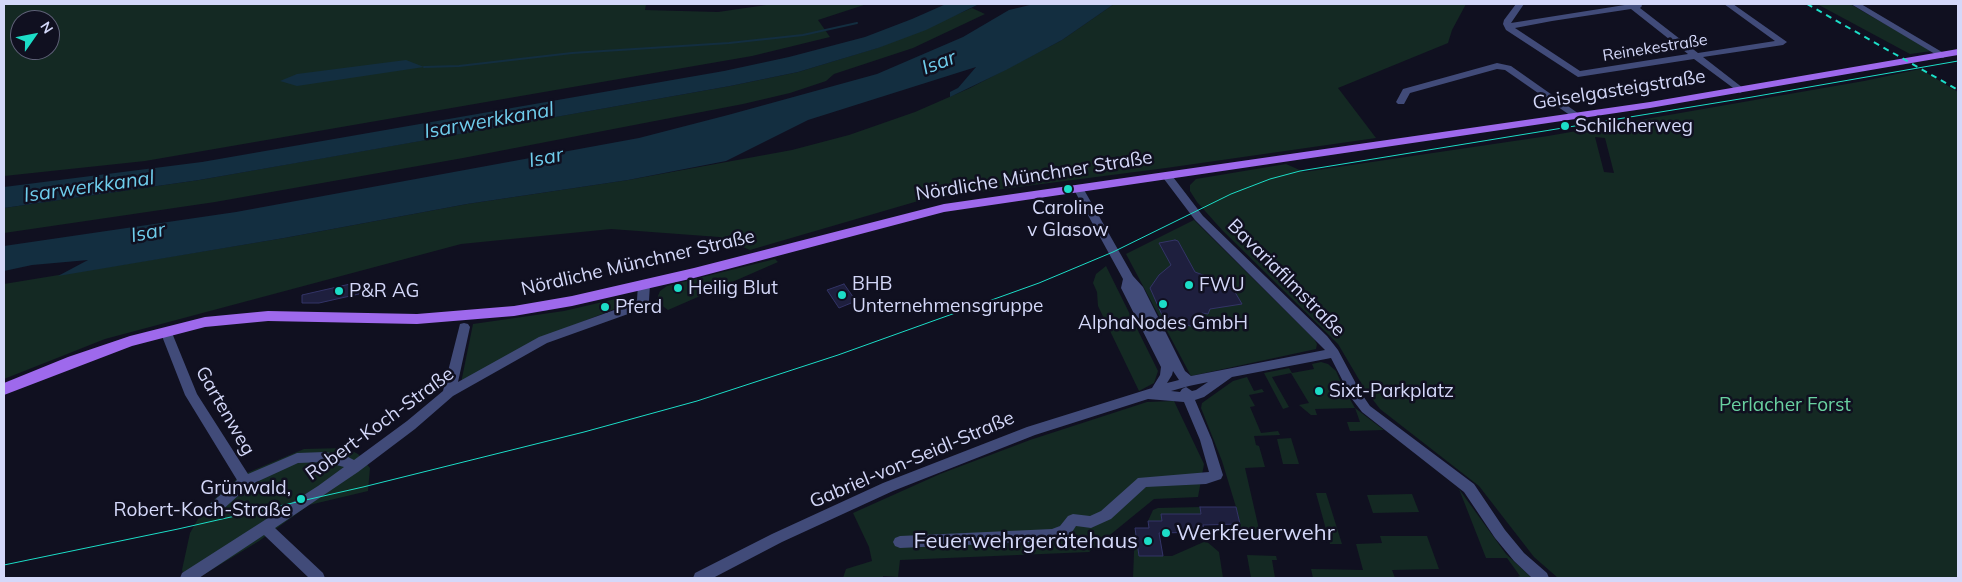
<!DOCTYPE html>
<meta charset="utf-8">
<style>
body{margin:0}
#map{position:relative;width:1962px;height:582px;overflow:hidden;background:#101020;font-family:Mulish,sans-serif}
canvas{display:block}
.frame{position:absolute;inset:0;border:5px solid #d4d8f9;pointer-events:none}
.north{position:absolute;left:10px;top:10px;width:50px;height:50px;box-sizing:border-box;background:#101020;border:1px solid #5e6077;border-radius:50%;rotate:57deg;font-size:14px;font-weight:700;line-height:20px;text-align:center;color:#d4d8f9}
.north::after{content:'';display:block;margin:auto;width:18px;height:22px;background:#1cddc7;clip-path:polygon(50% 0,100% 100%,50% 72%,0 100%)}
</style>
<div id="map">
<canvas width="1962" height="582"></canvas>
<div class="frame"></div>
<div class="north">N</div>
</div>
<script>
const c = document.querySelector('canvas').getContext('2d');
c.lineJoin = 'round';
function paint(path, color) {
  c.fillStyle = color;
  c.fill(path, 'evenodd');
}
function toPath(rows) {
  const path = new Path2D();
  for (const r of rows) {
    path.moveTo(r[0], r[1]);
    for (let i = 2; i < r.length; i += 2) path.lineTo(r[i], r[i + 1]);
  }
  return path;
}
function strokePath(path, color, width, dash) {
  c.strokeStyle = color;
  c.lineWidth = width;
  c.lineCap = dash ? 'butt' : 'round';
  c.setLineDash(dash || []);
  c.stroke(path);
}
function write(font, color, halo, rows, align = 'center') {
  c.font = font + ' Mulish,sans-serif';
  c.lineWidth = 5;
  c.setLineDash([]);
  c.textBaseline = 'middle';
  c.strokeStyle = halo;
  c.fillStyle = color;
  for (const [text, x, y, turn = 0] of rows) {
    c.save();
    c.translate(x, y);
    c.rotate((+turn || 0) * Math.PI / 180);
    c.textAlign = isNaN(turn) ? turn : align;
    if (halo) c.strokeText(text, 0, 0);
    c.fillText(text, 0, 0);
    c.restore();
  }
}
const green = toPath([
 [4,4,646,4,645,10,718,12,773,4,867,4,818,20,830,37,752,56,145,161,4,176],
 [20,20,50,20,50,50,20,50],
 [1114,4,1466,4,1452,30,1448,43,1338,88,1376,138,1166,168,925,199,750,250,719,237,611,229,461,244,105,339,4,379,4,284,284,238,467,204,628,180,792,150,849,135,915,112,970,88,1062,40],
 [1817,4,1850,4,1932,51,1910,54],
 [972,8,985,14,913,48,834,74,826,81,790,93,743,104,463,158,215,202,4,233,4,208,199,180,730,86,798,72,877,48],
 [1920,69,1958,92,1958,578,1558,578,1534,557,1479,486,1380,409,1364,388,1338,344,1222,230,1197,202,1190,191,1190,185,1196,179,1286,164,1304,172,1548,136,1864,81],
 [1595,137,1605,138,1614,173,1604,172],
 [1194,220,1314,339,1317,344,1316,349,1191,376,1126,254],
 [775,259,778,262,668,310,656,301,660,291,667,286],
 [1106,266,1158,371,1154,383,1139,391,1098,306,1097,292,1093,283,1096,274],
 [624,297,629,300,627,304,539,339,461,383,473,324,564,311],
 [1321,362,1328,364,1336,371,1343,387,1355,408,1384,430,1350,431,1347,422,1360,422,1355,408,1315,409,1317,415,1311,415,1299,405,1309,403,1291,373,1272,377,1289,407,1283,409,1264,373,1289,368,1292,373,1314,369,1312,364],
 [1247,377,1254,391,1262,389,1264,392,1249,395,1255,406,1250,407,1261,433,1278,431,1280,435,1254,436,1256,445,1259,446,1265,467,1245,468,1261,538,1243,538,1236,507,1222,461,1201,408,1202,403,1233,381],
 [1174,401,1204,464,1198,497,1154,499,1089,552,900,560,898,577,883,576,883,578,843,578,846,569,872,561,869,547,853,513,940,474,1030,440,1147,402],
 [1291,438,1299,464,1283,464,1277,439],
 [346,448,358,454,370,468,368,491,309,505,259,541,198,578,185,578,182,570,190,533,203,510,229,485,242,475,304,449],
 [1459,489,1506,554,1532,578,1515,578,1520,576,1507,558,1486,558],
 [1316,493,1326,493,1342,544,1330,544],
 [1412,494,1419,512,1373,513,1367,495],
 [1200,507,1201,514,1162,514,1162,521,1148,521,1153,510,1158,508],
 [1135,528,1139,556,1172,556,1206,541,1219,552,1223,578,1133,578],
 [1380,536,1427,536,1439,569,1392,570,1395,578,1313,578,1311,569,1363,570,1356,544,1382,543],
 [1247,555,1276,556,1277,560,1272,560,1275,578,1251,578]
]);
const water = toPath([
 [946,4,979,4,926,30,878,48,798,72,730,86,325,158,199,180,4,208,4,187,202,162,724,71,789,57,865,37,912,19],
 [1034,4,1114,4,1062,40,1006,70,950,97,950,92,958,88,976,67,808,120,726,161,628,180,467,204,284,238,58,276,88,260,32,265,4,271,4,246,236,212,639,138,728,115,877,74,963,37,1009,10],
 [406,60,424,67,297,86,280,81,297,74]
]);
const stream = toPath([
 [424,67,459,66,572,53,729,43,803,35,857,23]
]);
const building = toPath([
 [1175,240,1178,241,1195,272,1224,283,1227,288,1232,287,1242,304,1210,309,1208,314,1202,313,1193,326,1190,326,1162,315,1150,288,1159,275,1171,265,1159,243,1175,240],
 [359,282,359,294,319,303,302,303,302,295,359,282],
 [844,284,856,301,839,308,827,290,844,284],
 [1200,507,1236,507,1240,524,1203,525,1205,532,1159,533,1163,556,1139,556,1135,528,1149,528,1148,521,1162,521,1161,514,1201,514,1200,507]
]);
const minor = toPath([
 [1516,4,1524,4,1511,23,1631,4,1641,4,1642,6,1640,8,1698,53,1775,41,1724,4,1733,4,1787,42,1783,45,1703,57,1743,88,1745,90,1740,93,1694,59,1578,77,1506,30,1503,24,1504,20,1516,4],
 [1631,9,1688,54,1580,71,1515,28,1552,21,1631,9],
 [1851,4,1861,4,1947,55,1943,58,1940,57,1851,4],
 [1497,63,1511,66,1582,116,1577,119,1574,118,1505,70,1497,69,1410,93,1404,104,1398,104,1396,102,1403,89,1497,63],
 [1166,172,1170,173,1203,216,1327,336,1338,350,1361,393,1370,406,1474,484,1505,530,1524,553,1547,573,1549,578,1532,578,1514,561,1495,538,1464,492,1362,412,1352,399,1331,358,1232,377,1204,397,1195,400,1212,440,1223,475,1221,479,1206,484,1146,487,1111,519,1091,528,1076,526,1070,535,1065,537,1052,541,900,548,895,546,893,542,895,538,900,536,1052,529,1060,526,1068,516,1073,514,1090,516,1101,511,1138,478,1209,472,1200,440,1184,402,1148,399,1035,435,893,491,782,542,713,578,693,578,695,573,772,534,883,483,1027,427,1152,388,1160,375,1161,367,1121,288,1123,279,1073,188,1074,186,1082,186,1083,188,1133,276,1143,287,1185,371,1191,376,1325,350,1195,220,1161,175,1166,172],
 [1173,371,1179,380,1167,383,1172,375,1173,371],
 [1208,382,1196,390,1192,391,1186,387,1182,389,1180,392,1171,391,1189,386,1208,382],
 [644,280,650,284,649,301,642,309,547,343,453,396,415,429,358,472,275,528,323,573,325,578,309,578,264,535,199,578,180,578,182,573,318,486,344,467,325,462,298,463,250,485,220,512,215,514,210,512,208,508,210,504,237,480,185,395,160,331,162,328,170,328,197,394,248,474,297,453,325,452,346,456,354,460,407,421,443,391,460,324,464,323,468,324,470,327,458,382,539,337,634,303,637,300,638,284,644,280]
]);
const major = toPath([
 [1958,49,1958,55,1650,108,944,212,694,278,572,306,514,316,417,324,268,321,205,327,132,346,4,395,4,383,68,357,130,336,205,317,268,311,417,314,514,306,572,296,694,268,944,204,1650,102,1958,49]
]);
const tram = toPath([
 [4,565,178,529,363,487,584,432,697,401,838,355,1039,283,1113,252,1231,194,1270,179,1300,171,1752,97,1958,61]
]);
const rail = toPath([
 [1807,4,1958,90]
]);
const markers = [
 [1565,126,5,"#1cddc7"],
 [1068,189,5,"#1cddc7"],
 [1189,285,5,"#1cddc7"],
 [678,288,5,"#1cddc7"],
 [339,291,5,"#1cddc7"],
 [842,295,5,"#1cddc7"],
 [1163,304,5,"#1cddc7"],
 [605,307,5,"#1cddc7"],
 [1319,391,5,"#1cddc7"],
 [301,499,5,"#1cddc7"],
 [1166,533,5,"#1cddc7"],
 [1148,541,5,"#1cddc7"]
];
const farStreetnames = [
 ["Reinekestraße",1655,48,-9]
];
const streetNames = [
 ["Geiselgasteigstraße",1619,90,-9],
 ["Nördliche Münchner Straße",1034,176,-9],
 ["Nördliche Münchner Straße",638,263,-13],
 ["Bavariafilmstraße",1286,278,45],
 ["Gartenweg",225,411,60],
 ["Robert-Koch-Straße",380,424,-36],
 ["Gabriel-von-Seidl-Straße",912,460,-23]
];
const poiNames = [
 ["Schilcherweg",1575,126],
 ["Caroline",1068,208,"center"],
 ["v Glasow",1068,230,"center"],
 ["BHB",852,284],
 ["Unternehmensgruppe",852,306],
 ["FWU",1199,285],
 ["Heilig Blut",688,288],
 ["P&R AG",349,291],
 ["Pferd",615,307],
 ["AlphaNodes GmbH",1163,323,"center"],
 ["Sixt-Parkplatz",1329,391],
 ["Grünwald,",291,488,"right"],
 ["Robert-Koch-Straße",291,510,"right"]
];
const parkNames = [
 ["Perlacher Forst",1785,405]
];
const waterNames = [
 ["Isar",939,63,-21],
 ["Isarwerkkanal",489,121,-10],
 ["Isar",546,158,-11],
 ["Isarwerkkanal",89,187,-8],
 ["Isar",148,233,-11]
];
const nearPoinames = [
 ["Werkfeuerwehr",1176,533],
 ["Feuerwehrgerätehaus",1138,541,"right"]
];
paint(green, '#142923');
paint(water, '#132e40');
strokePath(stream, '#132e40', 2);
paint(building, '#1e1f3e');
strokePath(building, '#333467', 1);
paint(minor, '#414b79');
paint(major, '#9e69ec');
strokePath(tram, '#1cddc7', 1);
strokePath(rail, '#1cddc7', 2, [6, 5]);
for (const [x, y, r, color] of markers) {
  const dot = new Path2D();
  dot.arc(x, y, r, 0, 2 * Math.PI);
  c.fillStyle = color;
  c.fill(dot);
  strokePath(dot, '#101020', 2);
}
write('16px', '#d4d8f9', '#101020', farStreetnames);
write('19px', '#d4d8f9', '#101020', streetNames);
write('19px', '#d4d8f9', '#101020', poiNames, 'left');
write('19px', '#69d0a0', '#101020', parkNames);
write('italic 20px', '#6fcdec', '#101020', waterNames);
write('22px', '#d4d8f9', '#101020', nearPoinames, 'left');
</script>
